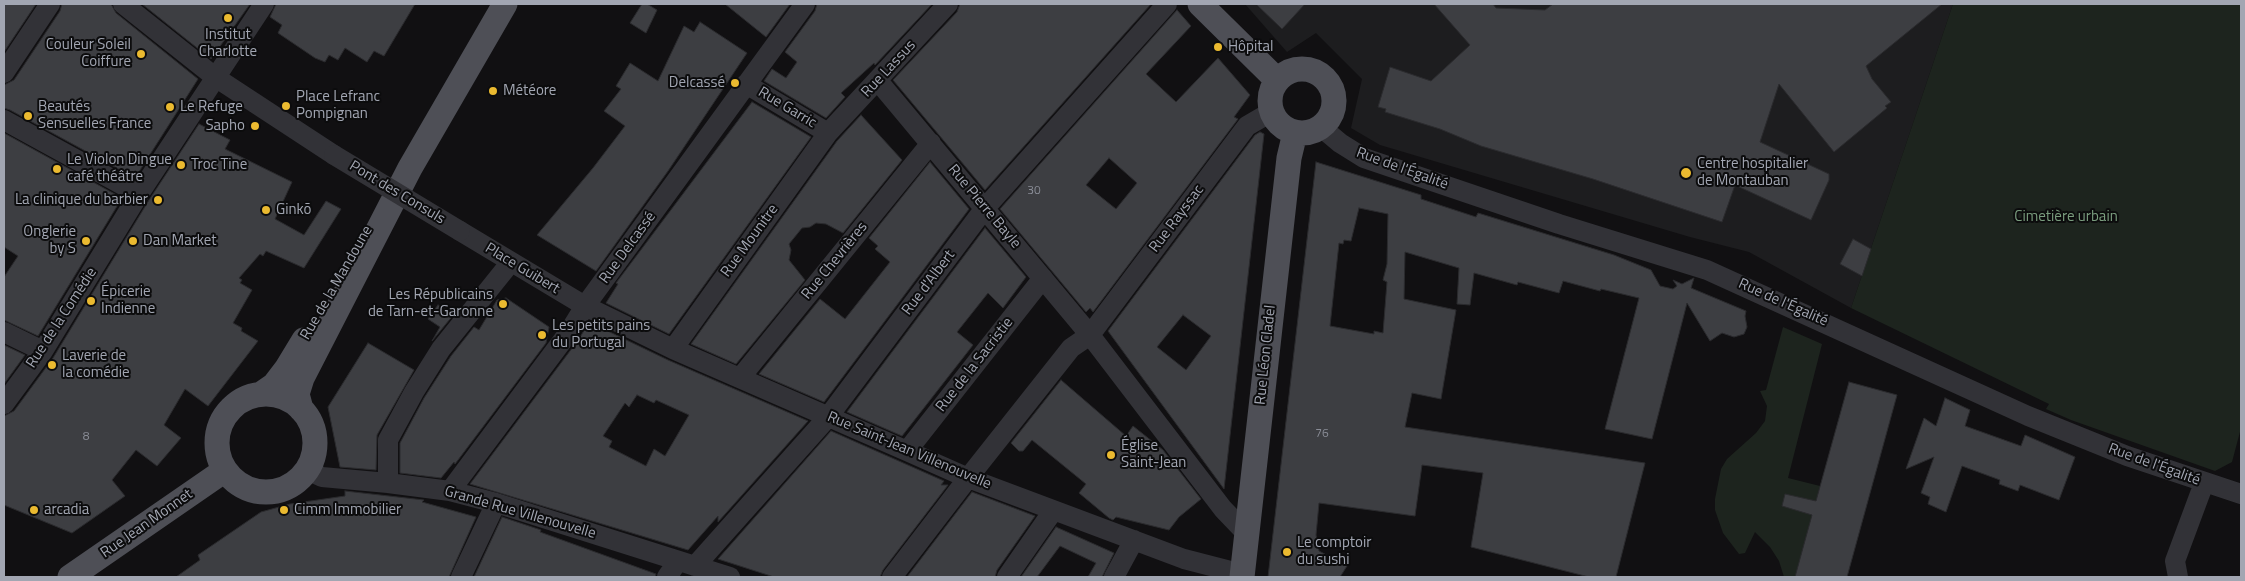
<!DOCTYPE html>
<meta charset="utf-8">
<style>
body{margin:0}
#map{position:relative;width:2245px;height:581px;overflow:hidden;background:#111012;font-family:"Titillium Web",sans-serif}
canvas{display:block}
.frame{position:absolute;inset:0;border:5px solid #a2a6b2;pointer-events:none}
</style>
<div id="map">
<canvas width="2245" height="581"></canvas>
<div class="frame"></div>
</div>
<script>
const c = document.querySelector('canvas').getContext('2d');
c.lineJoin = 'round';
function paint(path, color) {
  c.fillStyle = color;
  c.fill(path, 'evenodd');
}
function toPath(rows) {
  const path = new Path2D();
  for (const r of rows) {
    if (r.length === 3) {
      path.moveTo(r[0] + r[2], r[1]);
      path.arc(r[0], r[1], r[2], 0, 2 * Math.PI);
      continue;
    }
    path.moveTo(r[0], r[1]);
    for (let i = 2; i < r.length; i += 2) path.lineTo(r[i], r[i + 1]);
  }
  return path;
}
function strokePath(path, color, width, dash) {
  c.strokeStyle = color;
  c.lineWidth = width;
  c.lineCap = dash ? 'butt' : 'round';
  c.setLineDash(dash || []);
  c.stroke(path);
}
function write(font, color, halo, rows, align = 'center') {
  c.font = font + ' "Titillium Web",sans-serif';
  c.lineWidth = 4;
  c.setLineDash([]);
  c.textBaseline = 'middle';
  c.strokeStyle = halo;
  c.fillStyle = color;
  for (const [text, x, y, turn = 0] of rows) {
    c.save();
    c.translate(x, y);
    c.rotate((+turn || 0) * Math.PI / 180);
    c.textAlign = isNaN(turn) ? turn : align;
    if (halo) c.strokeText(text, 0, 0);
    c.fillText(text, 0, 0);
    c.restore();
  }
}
const built = toPath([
 [1245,4,1953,4,1851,308,1749,252,1690,237,1380,145,1351,128,1362,79,1316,33,1287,52]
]);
const green = toPath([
 [1953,4,2241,4,2241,428,2232,462,2215,471,2071,420,2046,409,2049,404,1851,308],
 [1783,327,1822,344,1788,478,1820,486,1816,501,1807,499,1803,512,1812,515,1795,577,1784,577,1779,561,1770,547,1755,532,1745,553,1739,554,1723,533,1715,510,1715,499,1721,469,1727,459,1756,433,1765,421,1767,406,1760,391,1766,390]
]);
const building = toPath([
 [4,4,36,4,4,52,4,4],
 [62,4,111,4,116,13,198,79,135,178,10,110,4,108,4,85,14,80,60,11,62,4],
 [142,4,250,4,211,59,142,4],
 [276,4,415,4,384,56,374,51,367,62,345,48,338,60,329,55,325,62,315,58,278,33,282,25,270,17,276,4],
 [642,4,647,4,657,10,646,33,630,23,642,4],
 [725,4,790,4,766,37,725,4],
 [817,4,932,4,875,65,874,63,841,93,845,97,826,118,764,81,772,69,786,78,797,62,785,52,815,11,817,4],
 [960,4,1151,4,985,190,893,80,957,12,960,4],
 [1256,4,1305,4,1282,29,1256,4],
 [1434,4,1493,4,1496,8,1545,10,1553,4,1942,4,1866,66,1872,79,1891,102,1885,106,1887,108,1834,152,1779,84,1760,142,1829,174,1829,180,1811,220,1735,185,1722,222,1593,179,1481,146,1440,129,1385,112,1386,109,1378,107,1390,67,1431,81,1470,45,1434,4],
 [1177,10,1191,26,1146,74,1176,102,1218,58,1250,95,1234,117,1238,119,1093,312,1090,308,1086,312,1000,209,1177,10],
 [1109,158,1137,183,1116,209,1086,185,1109,158],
 [700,22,747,53,668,171,596,271,537,235,593,168,625,126,604,111,621,89,616,86,630,63,658,81,684,26,694,32,700,22],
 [752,102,811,137,669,334,606,303,618,284,616,283,752,102],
 [861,115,902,160,843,233,826,224,816,223,810,227,802,228,789,244,791,250,789,260,805,280,736,364,691,344,837,141,861,115],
 [199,124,230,140,225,149,292,182,275,219,304,235,326,201,341,209,304,268,266,251,263,256,260,254,239,278,242,280,240,283,252,290,233,323,242,328,241,331,258,341,208,406,185,389,164,425,181,438,157,466,136,450,112,480,125,496,72,533,4,505,4,416,14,411,53,358,149,200,199,124],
 [1260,132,1264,134,1224,489,1108,331,1255,135,1260,132],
 [1183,315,1211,336,1186,370,1157,347,1183,315],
 [4,133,122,198,38,336,4,320,4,277,18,256,4,247,4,133],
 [930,162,969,209,824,402,759,374,820,299,845,319,890,262,875,249,878,246,869,238,930,162],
 [1316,162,1421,195,1421,199,1476,217,1478,213,1614,255,1651,270,1660,286,1673,289,1677,286,1673,280,1682,284,1694,278,1691,288,1746,311,1745,316,1747,327,1744,334,1734,337,1722,333,1710,341,1687,303,1652,439,1605,429,1639,298,1601,289,1600,291,1563,281,1559,293,1518,282,1517,285,1474,273,1470,305,1457,304,1459,268,1405,252,1404,299,1456,310,1441,399,1412,393,1405,427,1645,463,1616,577,1589,577,1471,547,1483,473,1422,465,1415,516,1319,503,1316,535,1319,551,1347,566,1340,577,1268,577,1316,162],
 [1359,208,1388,214,1387,264,1383,280,1387,282,1383,333,1374,331,1374,334,1330,326,1339,243,1343,244,1344,240,1351,241,1359,208],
 [985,228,1026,277,1003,308,988,293,957,332,973,345,902,436,847,412,985,228],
 [1853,239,1871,249,1862,276,1840,264,1853,239],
 [506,298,549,327,546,343,455,464,454,462,441,478,400,473,400,443,424,398,451,356,474,327,479,330,497,300,506,298],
 [438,305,454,314,432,341,440,327,428,319,438,305],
 [589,322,668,360,808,421,718,522,718,516,688,550,470,484,579,339,589,322],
 [637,395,654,403,656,400,689,415,665,456,654,449,646,466,609,447,612,441,603,436,625,403,629,407,637,395],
 [368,343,414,370,377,435,376,470,340,467,328,407,368,343],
 [4,345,25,355,4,384,4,345],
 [1061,380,1126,436,1133,426,1163,450,1201,499,1179,517,1169,530,1116,517,1113,520,1109,518,1079,493,1086,484,1032,440,1023,451,1019,451,1011,443,1061,380],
 [1849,382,1897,395,1847,577,1795,577,1812,515,1782,506,1785,494,1816,501,1849,382],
 [1945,398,1970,410,1965,426,2021,446,2025,435,2075,457,2059,500,2020,485,2018,491,1999,484,2000,480,1962,466,1946,512,1928,504,1930,497,1921,493,1934,457,1906,469,1924,418,1936,426,1945,398],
 [831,431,944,481,941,485,948,485,883,570,880,577,774,577,718,559,831,431],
 [345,491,424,500,422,502,476,517,449,577,176,577,200,560,198,555,261,512,290,504,345,496,345,491],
 [972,492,1035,516,997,570,995,577,907,577,972,492],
 [502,517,541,530,540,532,656,574,655,577,474,577,502,517],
 [1056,527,1114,553,1102,577,1088,577,1096,563,1060,546,1037,577,1021,577,1056,527]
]);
const minor = toPath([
 [123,4,215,77,334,155],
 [4,73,50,4],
 [878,81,1090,335,1223,509,1246,533],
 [746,84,828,133],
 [4,120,139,194],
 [1321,127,1340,143,1364,158,1559,224,1707,270,2028,416,2127,456,2241,494],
 [460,231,585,306,673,349,907,451,968,478,1184,559,1242,574],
 [4,332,43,351],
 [673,349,828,133,948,4],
 [740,378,931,143],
 [4,404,43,351,139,194,264,4],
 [907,451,1043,278],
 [307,470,322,477,388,483,450,491,496,503,730,577],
 [388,483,388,440,414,392,441,349,511,262],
 [450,491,569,332,585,306,805,4],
 [695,566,828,417,985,208,1167,4],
 [461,577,496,503],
 [667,577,678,561],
 [892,577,968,478,1071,348,1090,335,1247,126,1271,112],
 [1007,577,1053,511],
 [1114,577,1134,540],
 [2178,577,2175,561,2204,483]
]);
const major = toPath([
 [1200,4,1277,80],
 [1302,101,32],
 [261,394,274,385,287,368,304,340],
 [266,443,49],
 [301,409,297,394,302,378,410,168,505,4],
 [70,577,225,470],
 [1242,577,1289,158,1295,133]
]);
const minorBridge = toPath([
 [334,155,460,231]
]);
const markers = [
 [228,18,5,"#ebba30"],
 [1218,47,5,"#ebba30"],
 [141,54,5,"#ebba30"],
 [735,83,5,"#ebba30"],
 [493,91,5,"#ebba30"],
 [286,106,5,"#ebba30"],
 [170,107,5,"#ebba30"],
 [28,116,5,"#ebba30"],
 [255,126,5,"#ebba30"],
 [181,165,5,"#ebba30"],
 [57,169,5,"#ebba30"],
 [1686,173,6,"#ebba30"],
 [158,200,5,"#ebba30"],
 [266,210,5,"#ebba30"],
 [86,241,5,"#ebba30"],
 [133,241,5,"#ebba30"],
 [91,301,5,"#ebba30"],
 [503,304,5,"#ebba30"],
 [542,335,5,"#ebba30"],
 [52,365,5,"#ebba30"],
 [1111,455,5,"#ebba30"],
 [34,510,5,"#ebba30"],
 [284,510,5,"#ebba30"],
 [1287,552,5,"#ebba30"]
];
const numberNames = [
 ["30",1034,191],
 ["76",1322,434],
 ["8",86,437]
];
const poiNames = [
 ["Institut",228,35,"center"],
 ["Charlotte",228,52,"center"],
 ["Couleur Soleil",131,45,"right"],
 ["Coiffure",131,62,"right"],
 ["Hôpital",1228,47],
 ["Delcassé",725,83,"right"],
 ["Météore",503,91],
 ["Place Lefranc",296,97],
 ["Pompignan",296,114],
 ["Beautés",38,107],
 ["Sensuelles France",38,124],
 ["Le Refuge",180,107],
 ["Sapho",245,126,"right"],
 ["Le Violon Dingue",67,160],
 ["café théâtre",67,177],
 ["Centre hospitalier",1697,164],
 ["de Montauban",1697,181],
 ["Troc Tine",191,165],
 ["La clinique du barbier",148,200,"right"],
 ["Ginkō",276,210],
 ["Onglerie",76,232,"right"],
 ["by S",76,249,"right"],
 ["Dan Market",143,241],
 ["Épicerie",101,292],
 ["Indienne",101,309],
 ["Les Républicains",493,295,"right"],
 ["de Tarn-et-Garonne",493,312,"right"],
 ["Les petits pains",552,326],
 ["du Portugal",552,343],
 ["Laverie de",62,356],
 ["la comédie",62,373],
 ["Église",1121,446],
 ["Saint-Jean",1121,463],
 ["arcadia",44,510],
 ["Cimm Immobilier",294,510],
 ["Le comptoir",1297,543],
 ["du sushi",1297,560]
];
const streetNames = [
 ["Rue Lassus",889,69,-47],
 ["Rue Garric",787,108,31],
 ["Rue de l'Égalité",1402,169,20],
 ["Pont des Consuls",397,193,31],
 ["Rue Pierre Bayle",984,207,50],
 ["Rue Rayssac",1177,219,-53],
 ["Rue Mounitre",750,241,-54],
 ["Rue Delcassé",628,248,-54],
 ["Rue Chevrières",835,261,-51],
 ["Place Guibert",522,269,31],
 ["Rue de la Mandoune",337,283,-60],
 ["Rue d'Albert",929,283,-53],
 ["Rue de l'Égalité",1783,303,24],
 ["Rue de la Comédie",62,318,-57],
 ["Rue Léon Cladel",1266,355,-84],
 ["Rue de la Sacristie",975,365,-52],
 ["Rue Saint-Jean Villenouvelle",909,451,23],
 ["Rue de l'Égalité",2154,465,20],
 ["Grande Rue Villenouvelle",520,513,16],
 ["Rue Jean Monnet",147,524,-35]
];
const parkNames = [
 ["Cimetière urbain",2066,217]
];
paint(built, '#1d1d1f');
paint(green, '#1d241e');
paint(building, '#3d3e42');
strokePath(building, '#2b2b2e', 1);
strokePath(minor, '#323237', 20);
strokePath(major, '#4e4f56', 25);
strokePath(minorBridge, '#323237', 20);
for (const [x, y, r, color] of markers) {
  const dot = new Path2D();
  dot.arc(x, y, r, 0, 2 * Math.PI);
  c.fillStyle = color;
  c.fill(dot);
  strokePath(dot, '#0c0c0d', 2);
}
write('12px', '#898c96', null, numberNames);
write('15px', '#a2a6b2', '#0c0c0d', poiNames, 'left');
write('15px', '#a2a6b2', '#0c0c0d', streetNames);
write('15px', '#7a9d7e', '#0c0c0d', parkNames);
</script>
